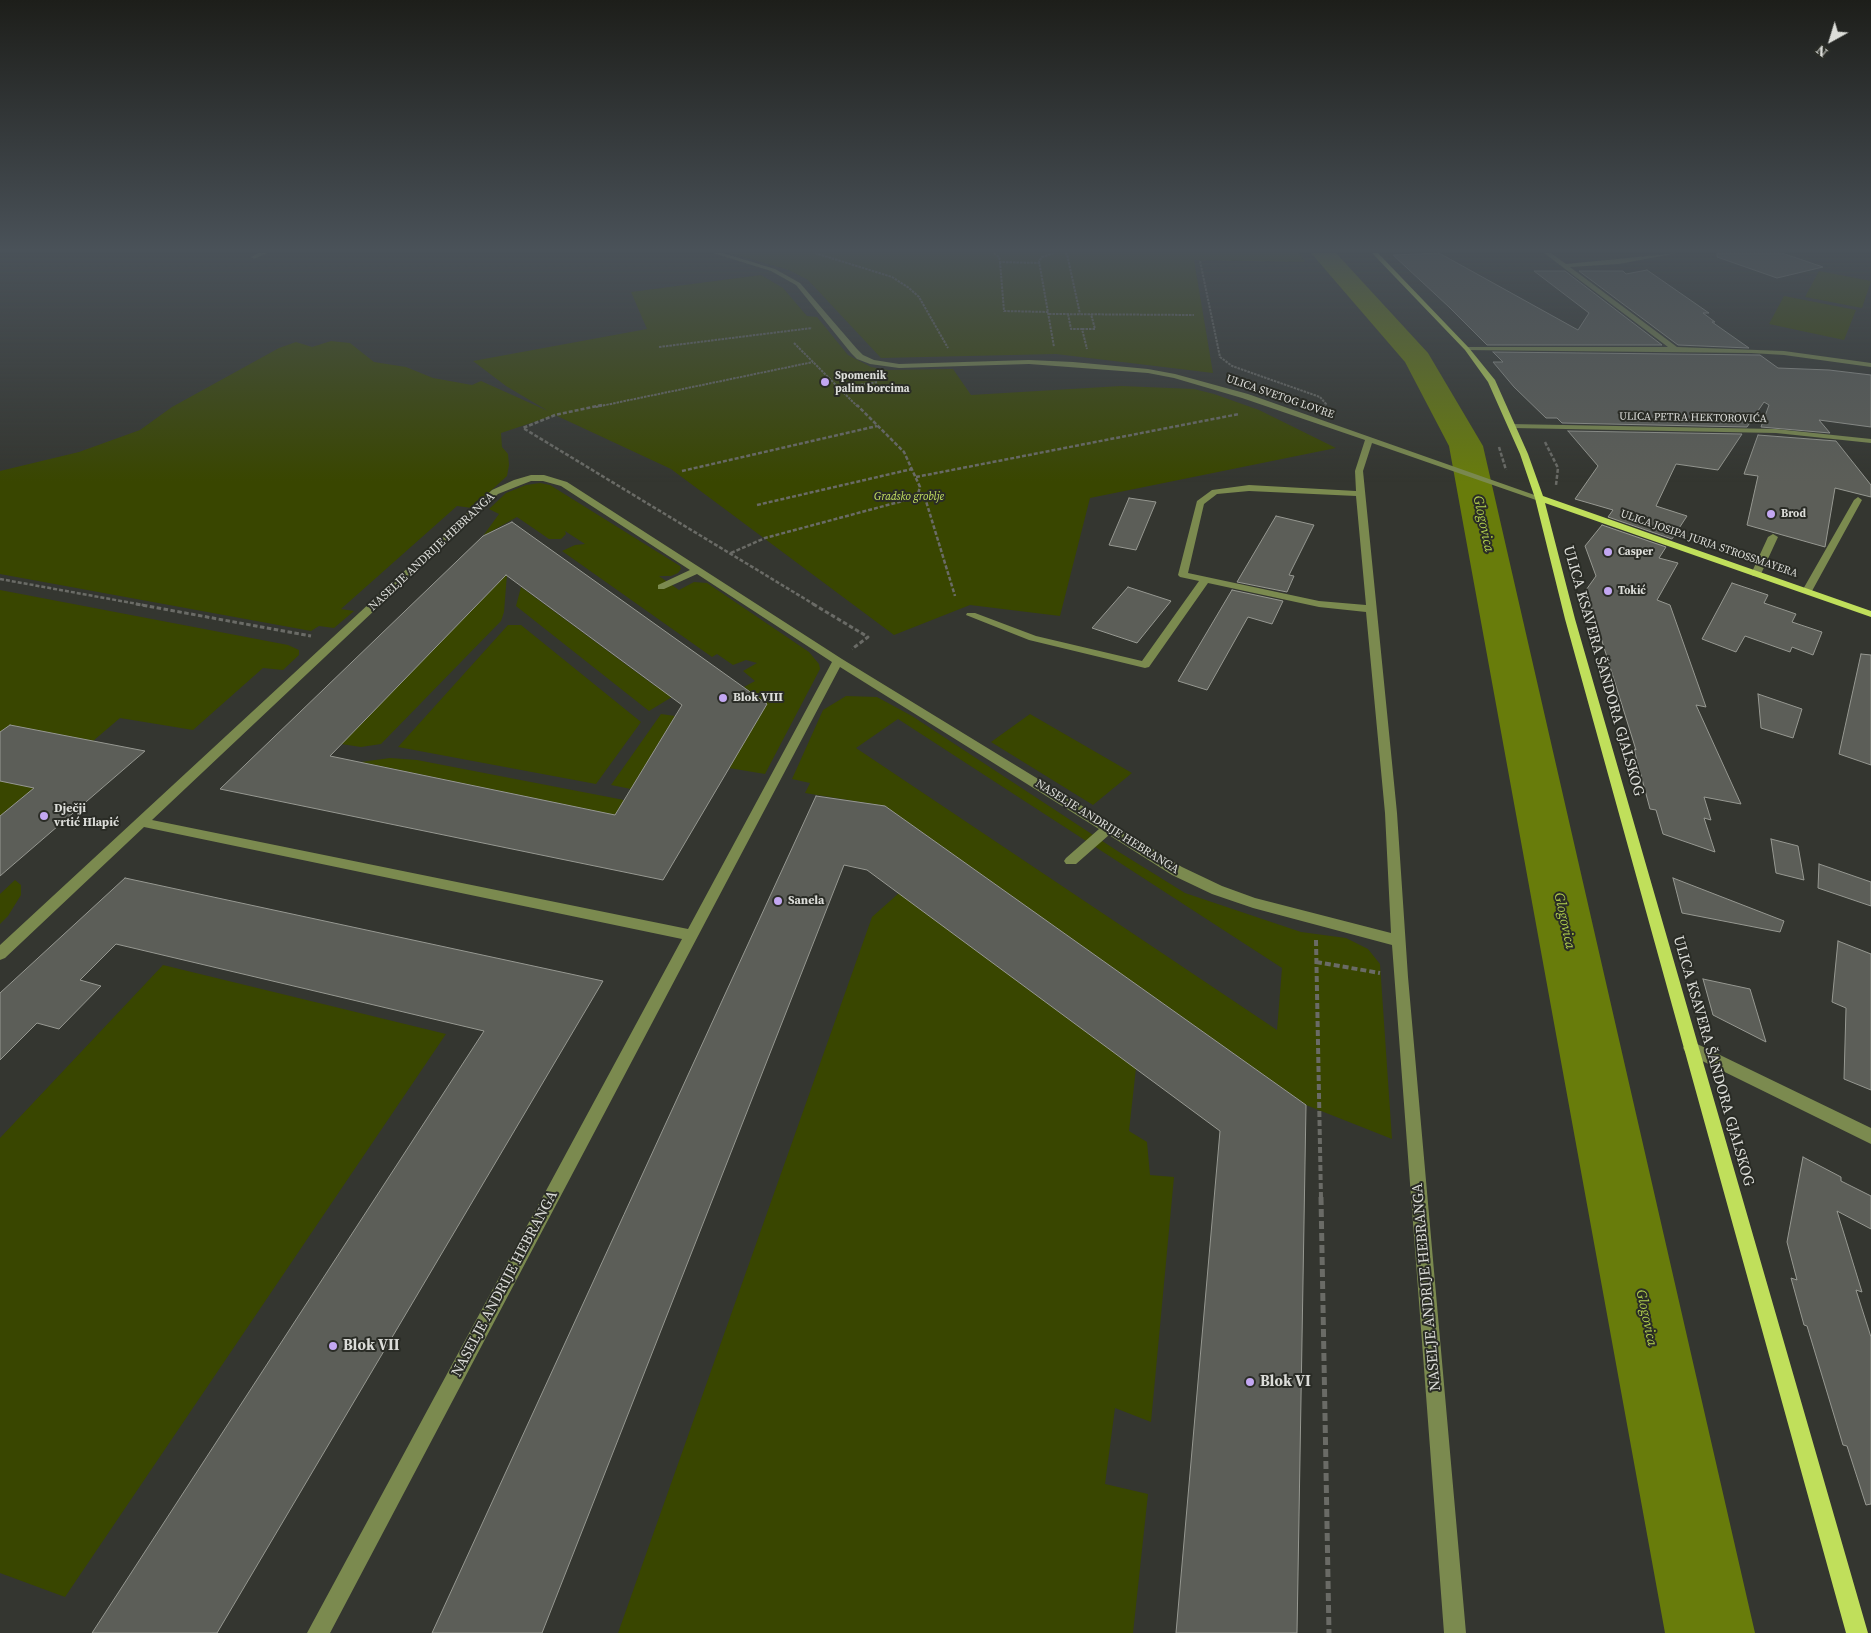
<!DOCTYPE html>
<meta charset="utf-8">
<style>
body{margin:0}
#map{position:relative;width:1871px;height:1633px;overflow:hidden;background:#343630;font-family:"Source Serif 4",serif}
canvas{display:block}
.north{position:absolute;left:1806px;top:15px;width:50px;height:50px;-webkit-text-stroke:4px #2a2c26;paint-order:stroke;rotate:219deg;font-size:14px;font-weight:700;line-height:20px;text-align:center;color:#dcddd9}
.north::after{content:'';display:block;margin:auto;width:18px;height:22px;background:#dcddd9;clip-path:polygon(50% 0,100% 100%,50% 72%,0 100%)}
</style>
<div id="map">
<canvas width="1871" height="1633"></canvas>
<div class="north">N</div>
</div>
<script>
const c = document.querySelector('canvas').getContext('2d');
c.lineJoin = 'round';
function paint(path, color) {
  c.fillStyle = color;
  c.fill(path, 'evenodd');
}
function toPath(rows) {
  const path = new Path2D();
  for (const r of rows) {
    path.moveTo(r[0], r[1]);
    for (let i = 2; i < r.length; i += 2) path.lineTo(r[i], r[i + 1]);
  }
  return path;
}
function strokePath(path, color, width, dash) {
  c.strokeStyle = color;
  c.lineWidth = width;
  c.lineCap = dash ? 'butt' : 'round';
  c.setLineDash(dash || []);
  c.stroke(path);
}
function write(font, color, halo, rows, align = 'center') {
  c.font = font + ' "Source Serif 4",serif';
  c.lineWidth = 4;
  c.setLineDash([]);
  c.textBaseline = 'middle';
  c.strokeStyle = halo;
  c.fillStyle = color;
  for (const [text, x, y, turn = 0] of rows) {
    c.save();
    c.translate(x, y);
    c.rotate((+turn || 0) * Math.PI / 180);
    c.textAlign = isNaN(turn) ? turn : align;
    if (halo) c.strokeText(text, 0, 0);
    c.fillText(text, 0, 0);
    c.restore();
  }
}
const green = toPath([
 [729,253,1299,253,1305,262,1194,260,1213,373,1056,354,881,358,808,280,789,270],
 [1819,271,1871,281,1862,308,1805,297],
 [761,275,783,288,807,316,817,317,848,355,871,367,888,370,953,369,971,395,1121,386,1194,389,1214,394,1259,410,1336,448,1090,498,1060,616,970,605,894,635,671,469,555,415,501,433,502,447,508,454,509,465,507,476,472,508,457,506,341,609,354,611,334,628,319,626,311,631,0,574,0,471,79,452,140,430,172,407,279,348,296,342,312,347,331,341,350,343,374,362,406,367,433,378,472,385,481,381,548,411,506,386,473,361,647,329,631,292],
 [1784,296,1856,310,1844,340,1769,324],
 [540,483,550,485,680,566,681,569,678,573,671,576,659,576,679,590,694,582,707,583,809,652,819,664,820,669,765,774,729,768,767,704,744,687,755,681,743,671,757,663,746,660,733,665,717,654,712,657,562,551,575,545,585,544,565,531,566,534,561,539,549,539,517,517,483,536,499,514,489,509,506,493,526,485],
 [507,574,504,612,501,621,381,744,361,747,341,744],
 [521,587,655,686,670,678,685,689,649,711,516,606],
 [0,590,288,645,299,650,299,655,283,670,263,668,193,730,120,718,93,741,10,725,0,732],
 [508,625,521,625,641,722,596,784,398,747],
 [846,696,877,697,912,716,1119,852,1185,893,1301,932,1346,938,1368,949,1380,964,1392,1139,1306,1105,885,806,805,793,810,783,792,779,823,710],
 [898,719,1282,968,1277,1030,856,748],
 [661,714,675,716,631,789,611,785],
 [1030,714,1132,773,1093,805,991,742],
 [390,758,417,760,624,800,615,815,361,762],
 [0,781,34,788,0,816],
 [15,880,21,885,21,895,8,916,0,924,0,894],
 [899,893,1136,1068,1129,1131,1147,1142,1150,1175,1174,1177,1151,1422,1115,1408,1105,1484,1148,1494,1133,1633,618,1633,872,917],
 [163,965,446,1034,65,1597,0,1573,0,1138]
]);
const river = toPath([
 [1311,253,1336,253,1428,353,1483,446,1755,1633,1665,1633,1449,446,1405,362,1311,253]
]);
const building = toPath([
 [1439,253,1578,330,1589,313,1534,271,1565,271,1662,345,1487,345,1449,307,1393,255,1439,253],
 [1717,253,1782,253,1823,267,1777,278,1717,257,1717,253],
 [1647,270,1709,313,1703,313,1715,322,1712,322,1749,348,1678,345,1579,271,1623,271,1626,274,1647,270],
 [1493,352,1760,355,1778,368,1829,370,1871,375,1871,427,1819,420,1830,433,1761,427,1769,405,1764,402,1747,427,1562,423,1557,418,1546,418,1514,387,1493,362,1503,362,1493,352],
 [1568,431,1742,434,1718,470,1676,464,1656,506,1687,516,1672,539,1608,517,1613,510,1575,499,1598,466,1568,431],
 [1758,435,1836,441,1871,485,1871,497,1835,488,1825,547,1747,525,1758,476,1744,474,1758,435],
 [1129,498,1156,502,1136,550,1109,545,1129,498],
 [1276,516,1314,525,1289,575,1294,576,1287,592,1237,582,1276,516],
 [512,522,767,704,663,880,220,789,483,536,512,522],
 [506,575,682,705,615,815,330,756,506,575],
 [1602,525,1666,547,1659,558,1678,563,1657,600,1670,605,1706,707,1696,705,1741,804,1704,797,1711,820,1704,818,1715,852,1663,834,1656,810,1650,809,1634,749,1636,750,1586,590,1596,576,1585,546,1602,525],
 [1732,583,1768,595,1764,603,1796,614,1792,622,1822,632,1813,655,1792,647,1790,652,1745,636,1736,652,1702,639,1732,583],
 [1128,587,1171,601,1137,643,1092,628,1128,587],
 [1232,590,1283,601,1272,624,1248,617,1207,690,1178,681,1232,590],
 [1861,654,1871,655,1871,765,1839,754,1861,654],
 [1758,694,1802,709,1793,738,1761,728,1758,694],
 [10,725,145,751,0,876,0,816,34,788,0,781,0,732,10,725],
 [816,796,885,806,1306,1105,1297,1633,1176,1633,1220,1131,867,870,844,865,542,1633,432,1633,816,796],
 [1771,839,1798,846,1804,880,1776,873,1771,839],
 [1819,864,1871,882,1871,906,1818,888,1819,864],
 [125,878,603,981,217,1633,92,1633,484,1031,116,944,80,980,101,986,59,1029,37,1023,0,1060,0,993,125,878],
 [1673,878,1784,921,1780,932,1682,913,1673,878],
 [1838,941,1871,954,1871,1090,1844,1079,1846,1008,1832,1002,1838,941],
 [1703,979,1750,989,1766,1042,1713,1015,1703,979],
 [1803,1157,1841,1177,1841,1181,1871,1196,1871,1229,1837,1211,1862,1292,1856,1290,1871,1337,1871,1504,1866,1505,1847,1446,1843,1445,1807,1326,1804,1325,1791,1278,1797,1280,1787,1242,1803,1157]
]);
const pathFar4 = toPath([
 [815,253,892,277,909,288,919,297,948,348],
 [994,253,999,257,1000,262,1040,263],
 [1054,253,1042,257,1039,261,1054,347],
 [1065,253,1067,254,1080,314],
 [1200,261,1220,357,1232,366,1320,397,1326,404,1325,406],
 [1000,262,1004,311,1048,312],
 [1049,314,1194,315],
 [1068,314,1071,329,1082,329,1087,349],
 [1082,329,1095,329,1091,314],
 [794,343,858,407],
 [659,347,812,328],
 [840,388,878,382],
 [596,407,813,362]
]);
const pathFar3 = toPath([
 [602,405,555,415,523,428,815,605],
 [1545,442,1558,468,1556,485],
 [1499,447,1506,470],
 [682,471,877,426],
 [916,477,1239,414],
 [918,494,926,501,955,596],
 [757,505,912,469],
 [731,553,765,538,910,499,918,494,920,487,904,452,857,405],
 [0,579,143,605]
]);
const pathFar2 = toPath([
 [136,604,311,636],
 [813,604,868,637,852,649]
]);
const pathFar1 = toPath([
 [1316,940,1321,1198],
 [1316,962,1380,973]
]);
const path = toPath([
 [1321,1197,1329,1633]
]);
const minor = toPath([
 [258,253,267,253,254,259,251,257,258,253],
 [713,253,723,253,775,269,800,283,857,349,863,355,874,360,899,364,1029,360,1073,362,1148,369,1175,374,1248,394,1543,498,1536,500,1372,443,1363,471,1397,813,1408,977,1466,1633,1444,1633,1392,945,1253,908,1212,894,1172,875,1109,835,1076,864,1066,864,1064,861,1066,858,1099,829,840,667,330,1633,307,1633,682,939,144,827,5,958,0,960,0,945,492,490,514,480,531,475,544,475,567,482,842,659,1182,867,1222,886,1255,898,1391,933,1385,813,1366,612,1319,607,1208,583,1149,667,1145,668,1029,640,966,615,967,613,975,613,1036,636,1142,661,1199,581,1180,577,1178,575,1197,501,1212,490,1249,485,1356,491,1355,471,1365,440,1242,398,1174,378,1148,373,1029,364,899,368,870,364,857,359,851,353,796,285,771,271,713,253],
 [531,481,543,481,561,486,690,570,658,585,658,589,664,589,697,574,832,662,688,929,152,820,498,494,531,481],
 [1249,491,1356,496,1366,605,1319,601,1188,573,1204,504,1217,494,1249,491],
 [1544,253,1551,253,1566,264,1678,253,1619,264,1570,267,1677,347,1784,351,1871,363,1871,367,1784,355,1751,353,1465,350,1465,348,1467,347,1668,347,1544,253],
 [1510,424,1776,429,1871,439,1871,443,1776,433,1513,428,1509,426,1510,424],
 [1858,497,1862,500,1812,591,1810,593,1804,593,1802,591,1854,500,1858,497],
 [1773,534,1778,537,1761,574,1759,576,1753,576,1751,574,1768,537,1773,534],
 [1691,1041,1871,1128,1871,1144,1686,1053,1683,1048,1686,1043,1691,1041]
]);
const major = toPath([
 [1372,253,1378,253,1469,348,1495,380,1528,454,1543,496,1871,611,1871,617,1545,503,1575,619,1868,1633,1846,1633,1565,619,1535,498,1520,454,1488,382,1465,350,1372,253]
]);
const markers = [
 [825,382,5,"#c3a7f2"],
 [1771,514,5,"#c3a7f2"],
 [1608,552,5,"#c3a7f2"],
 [1608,591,5,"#c3a7f2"],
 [723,698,5,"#c3a7f2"],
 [44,816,5,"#c3a7f2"],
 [778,901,5,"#c3a7f2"],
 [333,1346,5,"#c3a7f2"],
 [1250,1382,5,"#c3a7f2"]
];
const farPoinames = [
 ["Spomenik",835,376],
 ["palim borcima",835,389],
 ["Brod",1781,514],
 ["Casper",1618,552],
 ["Tokić",1618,591]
];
const farStreetnames = [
 ["ULICA SVETOG LOVRE",1280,397,19],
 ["ULICA PETRA HEKTOROVIĆA",1693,418,1],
 ["ULICA JOSIPA JURJA STROSSMAYERA",1709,544,19]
];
const farParknames = [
 ["Gradsko groblje",909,497]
];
const streetNames = [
 ["NASELJE ANDRIJE HEBRANGA",432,552,-43],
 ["NASELJE ANDRIJE HEBRANGA",1107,827,32]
];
const poiNames = [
 ["Blok VIII",733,698],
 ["Dječji",54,809],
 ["vrtić Hlapić",54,823],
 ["Sanela",788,901]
];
const waterNames = [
 ["Glogovica",1483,524,78],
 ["Glogovica",1564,921,78],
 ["Glogovica",1646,1318,78]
];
const nearStreetnames = [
 ["ULICA KSAVERA ŠANDORA GJALSKOG",1603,671,74],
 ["ULICA KSAVERA ŠANDORA GJALSKOG",1713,1061,74],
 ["NASELJE ANDRIJE HEBRANGA",505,1284,-62],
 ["NASELJE ANDRIJE HEBRANGA",1427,1287,-95]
];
const nearPoinames = [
 ["Blok VII",343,1346],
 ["Blok VI",1260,1382]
];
paint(green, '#394600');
paint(river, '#687c0b');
paint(building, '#5c5e58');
strokePath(building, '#969891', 1);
strokePath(pathFar4, '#6a6b66', 2, [2.5, 1]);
strokePath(pathFar3, '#6a6b66', 2.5, [4, 2]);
strokePath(pathFar2, '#6a6b66', 3, [4.5, 2.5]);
strokePath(pathFar1, '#6a6b66', 4, [6, 3]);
strokePath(path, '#6a6b66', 5, [8, 4]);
paint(minor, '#7b8a4f');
paint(major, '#c0df5b');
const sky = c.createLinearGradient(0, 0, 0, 482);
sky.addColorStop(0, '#1d1e1a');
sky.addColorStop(0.52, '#4a5259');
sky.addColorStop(1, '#4a525900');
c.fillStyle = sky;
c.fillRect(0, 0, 1871, 482);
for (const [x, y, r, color] of markers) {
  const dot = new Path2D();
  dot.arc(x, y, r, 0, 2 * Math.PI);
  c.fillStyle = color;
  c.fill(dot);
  strokePath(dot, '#2a2c26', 2);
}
write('bold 11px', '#dcddd9', '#2a2c26', farPoinames, 'left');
write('11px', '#dcddd9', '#2a2c26', farStreetnames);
write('italic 11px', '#c5e362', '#2a2c26', farParknames);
write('12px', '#dcddd9', '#2a2c26', streetNames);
write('bold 12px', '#dcddd9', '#2a2c26', poiNames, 'left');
write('italic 14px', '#b3d14e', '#2a2c26', waterNames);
write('15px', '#dcddd9', '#2a2c26', nearStreetnames);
write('bold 15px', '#dcddd9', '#2a2c26', nearPoinames, 'left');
</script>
